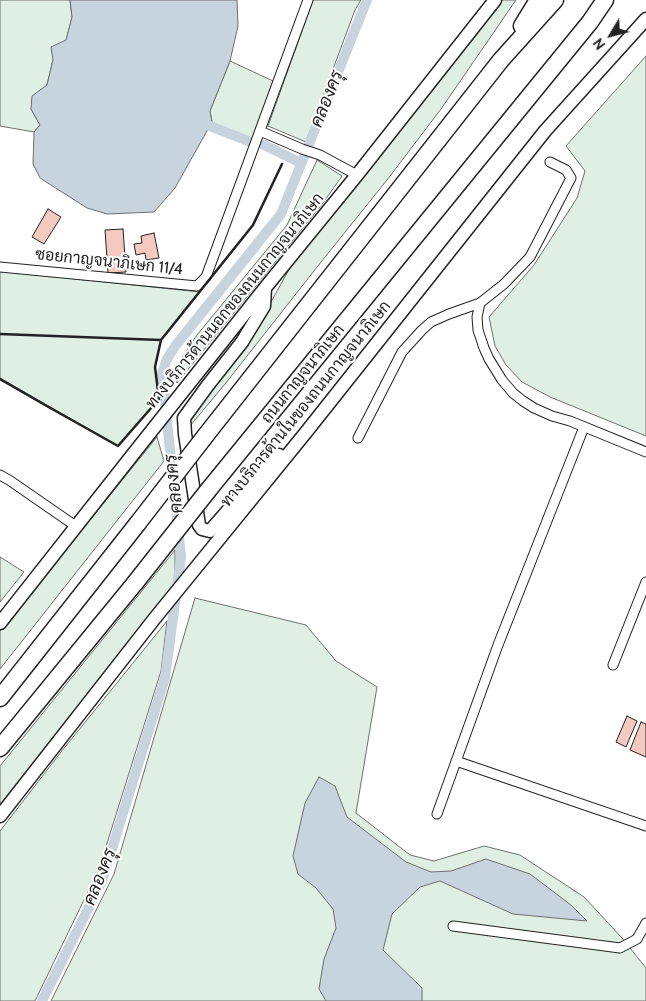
<!DOCTYPE html>
<meta charset="utf-8">
<style>
body{margin:0}
#map{position:relative;width:646px;height:1001px;overflow:hidden;background:#fff;font-family:Cabin,sans-serif}
canvas{display:block}
.north{position:absolute;left:586px;top:10px;width:50px;height:50px;-webkit-text-stroke:4px #fff;paint-order:stroke;rotate:233deg;font-size:14px;font-weight:700;line-height:20px;text-align:center;color:#222}
.north::after{content:'';display:block;margin:auto;width:18px;height:22px;background:#222;clip-path:polygon(50% 0,100% 100%,50% 72%,0 100%)}
</style>
<div id="map">
<canvas width="646" height="1001"></canvas>
<div class="north">N</div>
</div>
<script>
const c = document.querySelector('canvas').getContext('2d');
c.lineJoin = 'round';
function paint(path, color) {
  c.fillStyle = color;
  c.fill(path, 'evenodd');
}
function toPath(rows) {
  const path = new Path2D();
  for (const r of rows) {
    path.moveTo(r[0], r[1]);
    for (let i = 2; i < r.length; i += 2) path.lineTo(r[i], r[i + 1]);
  }
  return path;
}
function strokePath(path, color, width, dash) {
  c.strokeStyle = color;
  c.lineWidth = width;
  c.lineCap = dash ? 'butt' : 'round';
  c.setLineDash(dash || []);
  c.stroke(path);
}
function write(font, color, halo, rows, align = 'center') {
  c.font = font + ' Cabin,Sarabun,sans-serif';
  c.lineWidth = 4;
  c.setLineDash([]);
  c.textBaseline = 'middle';
  c.strokeStyle = halo;
  c.fillStyle = color;
  for (const [text, x, y, turn = 0] of rows) {
    c.save();
    c.translate(x, y);
    c.rotate((+turn || 0) * Math.PI / 180);
    c.textAlign = isNaN(turn) ? turn : align;
    if (halo) c.strokeText(text, 0, 0);
    c.fillText(text, 0, 0);
    c.restore();
  }
}
const green = toPath([
 [0,0,70,0,72,17,66,41,53,60,47,85,31,109,40,125,34,132,0,126,0,0],
 [313,0,361,0,355,10,306,142,268,126,313,0],
 [502,0,516,0,441,109,387,180,325,257,225,384,190,426,187,421,267,309,291,266,502,0],
 [646,56,646,436,550,397,522,382,506,365,495,346,489,317,534,265,577,198,585,171,566,146,646,56],
 [230,61,273,81,252,139,231,132,212,122,210,111,230,61],
 [317,160,342,176,323,203,177,383,174,375,179,362,197,335,287,225,317,160],
 [0,271,200,292,161,340,155,367,159,399,118,446,0,378,0,271],
 [157,437,164,461,0,669,0,631,157,437],
 [175,550,175,583,0,807,0,766,175,550],
 [0,557,24,572,0,602,0,557],
 [195,598,306,625,336,661,377,687,356,813,410,855,434,861,484,846,520,855,584,897,622,938,646,968,646,1001,51,1001,114,874,195,598],
 [167,621,161,671,99,869,35,1001,0,1001,0,831,61,752,167,621]
]);
const water = toPath([
 [70,0,237,0,238,26,230,61,210,111,212,122,175,188,154,212,107,214,87,208,40,178,33,164,34,132,40,125,31,109,32,96,47,85,53,60,51,47,66,40,72,17,70,0],
 [319,777,335,786,347,817,406,862,431,872,451,871,486,859,530,874,571,905,587,921,513,914,440,881,420,887,392,914,383,950,422,988,422,1001,326,1001,319,989,324,959,336,928,333,909,316,888,298,874,293,856,305,803,319,777]
]);
const canal = toPath([
 [210,126,248,141],
 [264,145,301,163],
 [42,1001,102,881,165,678,181,557,162,373,167,359,176,345,281,214,367,0]
]);
const building = toPath([
 [48,209,61,217,44,244,32,237,48,209],
 [123,229,126,272,108,273,105,230,123,229],
 [154,233,159,258,146,260,145,253,136,255,134,244,142,243,141,236,154,233],
 [627,716,637,721,626,747,616,742,627,716],
 [641,722,646,724,646,757,630,750,641,722]
]);
const street = toPath([
 [260,131,302,149,320,155,357,175],
 [0,267,197,286,206,277,308,0],
 [480,303,477,317,478,330,484,348,489,359,502,380,513,393,523,401,534,408,552,416,570,421,646,452],
 [358,438,402,352,422,330,431,322,449,314,480,303,504,284,530,257,571,178,566,170,550,162],
 [0,475,9,480,77,527],
 [613,665,646,582],
 [456,761,646,826],
 [437,814,498,645,584,427],
 [453,926,620,948,637,939,646,923]
]);
const secondary = toPath([
 [265,288,264,306,242,342,208,385,184,418,185,434,199,525,202,529,210,531,265,468,279,455],
 [0,623,134,453,265,288,357,175,495,0],
 [0,816,155,618,307,431,545,131,646,19]
]);
const highway = toPath([
 [522,26,538,0],
 [206,435,501,60,555,0],
 [210,488,590,22,605,0],
 [0,698,138,523],
 [0,748,135,583]
]);
const highwayBridge = toPath([
 [138,523,206,435],
 [135,583,210,488]
]);
const wall = toPath([
 [0,334,161,340],
 [0,379,45,405,118,446,159,399,155,367,161,340,253,225,282,164]
]);
const streetNames = [
 ["ซอยกาญจนาภิเษก 11/4",109,262,6],
 ["ทางบริการด้านนอกของถนนกาญจนาภิเษก",235,301,-51],
 ["ถนนกาญจนาภิเษก",303,374,-51],
 ["ทางบริการด้านในของถนนกาญจนาภิเษก",306,404,-51]
];
const waterNames = [
 ["คลองครุ",327,99,-68],
 ["คลองครุ",174,484,-96],
 ["คลองครุ",100,877,-68]
];
paint(green, '#e0efe3');
strokePath(green, '#6f6f6f', 1);
paint(water, '#c7d3dd');
strokePath(water, '#6f6f6f', 1);
strokePath(canal, '#c7d3dd', 10);
paint(building, '#f3c9c0');
strokePath(building, '#222', 1);
strokePath(street, '#222', 11);
strokePath(secondary, '#222', 15);
strokePath(highway, '#222', 19);
strokePath(street, '#fff', 9);
strokePath(secondary, '#fff', 12);
strokePath(highway, '#fff', 16);
strokePath(highwayBridge, '#222', 19, []);
strokePath(highwayBridge, '#fff', 16);
strokePath(wall, '#222', 2.5);
write('16px', '#222', '#fff', streetNames);
write('italic 18px', '#222', '#fff', waterNames);
</script>
